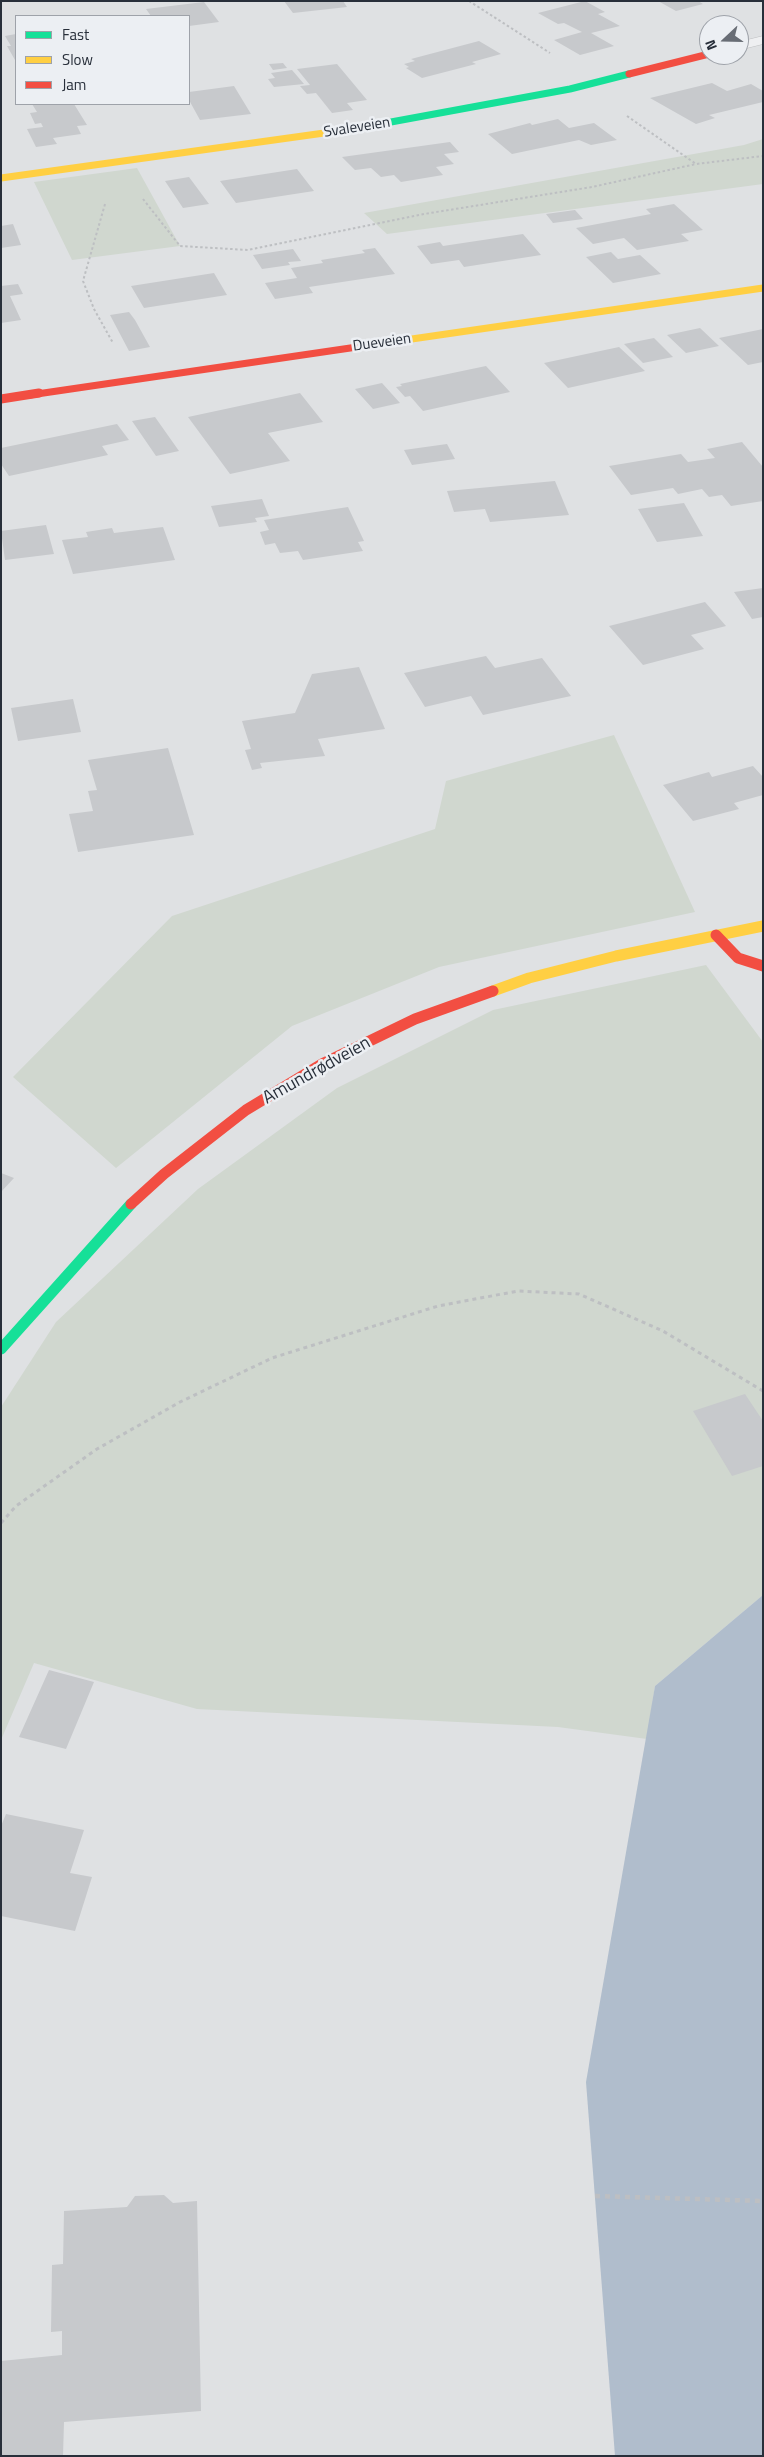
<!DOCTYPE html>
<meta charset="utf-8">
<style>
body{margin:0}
#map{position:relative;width:764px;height:2457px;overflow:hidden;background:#dfe1e3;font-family:"Titillium Web",sans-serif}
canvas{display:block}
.frame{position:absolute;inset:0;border:2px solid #282f3a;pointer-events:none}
.legend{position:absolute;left:15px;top:15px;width:175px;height:90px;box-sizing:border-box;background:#eceff3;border:1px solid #9ea2a9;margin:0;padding:6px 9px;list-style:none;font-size:15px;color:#282f3a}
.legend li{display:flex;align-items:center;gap:10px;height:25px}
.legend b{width:25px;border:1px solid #9ea2a9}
.north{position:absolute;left:699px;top:15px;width:50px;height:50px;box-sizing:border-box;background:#eceff3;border:1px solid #9ea2a9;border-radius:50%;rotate:249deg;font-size:14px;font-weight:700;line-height:20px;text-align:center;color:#282f3a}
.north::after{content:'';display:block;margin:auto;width:18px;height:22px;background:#686d75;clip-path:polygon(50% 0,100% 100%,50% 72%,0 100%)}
</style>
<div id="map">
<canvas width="764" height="2457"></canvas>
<div class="frame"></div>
<ul class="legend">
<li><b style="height:6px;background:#16e098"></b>Fast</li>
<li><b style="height:6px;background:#ffcf43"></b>Slow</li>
<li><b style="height:6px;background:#f24e42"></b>Jam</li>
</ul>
<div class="north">N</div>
</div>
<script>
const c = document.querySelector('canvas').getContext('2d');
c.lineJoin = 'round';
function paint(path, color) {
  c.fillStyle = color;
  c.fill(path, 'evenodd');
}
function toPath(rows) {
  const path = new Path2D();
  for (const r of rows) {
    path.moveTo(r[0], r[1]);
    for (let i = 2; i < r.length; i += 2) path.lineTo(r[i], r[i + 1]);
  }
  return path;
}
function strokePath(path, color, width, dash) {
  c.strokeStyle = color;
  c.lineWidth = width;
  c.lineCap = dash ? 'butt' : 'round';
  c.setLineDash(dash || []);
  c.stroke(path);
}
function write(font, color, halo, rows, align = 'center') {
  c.font = font + ' "Titillium Web",sans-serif';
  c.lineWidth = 5;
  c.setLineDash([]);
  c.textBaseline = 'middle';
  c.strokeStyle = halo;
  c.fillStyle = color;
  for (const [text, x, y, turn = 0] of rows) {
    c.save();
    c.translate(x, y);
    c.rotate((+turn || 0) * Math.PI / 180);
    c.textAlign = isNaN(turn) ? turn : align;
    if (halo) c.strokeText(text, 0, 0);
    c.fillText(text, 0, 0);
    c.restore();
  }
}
const green = toPath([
 [763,139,763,184,387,234,364,213,744,145],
 [137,168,180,246,72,260,34,182],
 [614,735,695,912,439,967,292,1026,116,1168,13,1077,172,916,435,829,446,781],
 [706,965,763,1042,763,1595,655,1686,647,1739,558,1727,197,1709,34,1663,1,1740,1,1407,56,1322,198,1189,337,1088,493,1010]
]);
const water = toPath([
 [763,1595,763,2456,615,2456,586,2082,655,1686]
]);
const building = toPath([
 [284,1,343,1,347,7,293,13],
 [585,1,605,12,598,14,620,26,591,33,614,46,580,55,554,40,582,32,564,23,558,24,538,13],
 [658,1,698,1,703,4,676,11],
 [204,2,219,22,189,26,189,16,151,16,146,9],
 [16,34,16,59,15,60,7,46,11,46,5,36],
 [479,41,501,54,472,62,476,64,422,78,406,68,409,67,404,64,415,61,411,59],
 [283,63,287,68,273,70,269,64],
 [337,64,367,100,347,103,353,110,332,113,316,93,307,94,300,86,310,85,297,69],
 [292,70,304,84,274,87,268,79,275,78,271,73],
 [712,83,727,91,751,84,763,91,763,102,709,115,715,118,696,124,650,98],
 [234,86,251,114,200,120,189,100,189,92],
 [32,104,74,104,87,125,77,126,81,134,53,138,57,144,36,147,27,129,43,127,41,123,35,124,30,113,37,112],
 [558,119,569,128,594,123,617,140,591,145,579,140,512,154,488,134,530,123,532,125],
 [450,142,459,152,444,154,454,164,436,167,443,175,401,182,394,175,381,177,371,168,355,170,342,157],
 [297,169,314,191,236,203,220,181],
 [189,177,209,204,183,208,165,181],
 [674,204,703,230,681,234,689,241,637,250,624,238,593,244,576,228,651,214,646,209],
 [575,210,583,219,553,223,546,214],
 [13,224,21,245,1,248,1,226],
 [523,234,541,255,464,267,459,260,431,264,417,246,440,242,443,246],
 [375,248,395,274,309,287,313,293,275,299,265,283,297,278,291,268,323,263,321,260,365,253,362,250],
 [293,249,301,261,288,262,290,265,262,269,253,255],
 [611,252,618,259,640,255,661,274,613,283,586,257],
 [214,273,227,295,144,308,131,286],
 [18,284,23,294,10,296,21,320,1,323,1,286],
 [129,312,135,320,150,347,129,351,110,315],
 [700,328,719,346,686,353,667,335],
 [763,329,763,362,748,365,719,338],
 [654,338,673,357,643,363,624,344],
 [619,347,645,371,568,388,544,363],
 [486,366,510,392,423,411,410,396,405,397,396,387,402,386,400,384],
 [382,383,400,403,373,409,355,389],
 [300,393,323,422,268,433,290,461,230,474,188,417],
 [155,417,179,451,156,456,132,421],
 [117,424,129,440,102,446,108,455,9,476,1,464,1,448],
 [742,442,763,467,763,501,731,506,722,495,709,497,702,489,678,494,673,488,631,495,609,466,681,454,688,462,715,458,707,449],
 [447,444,455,459,412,465,404,450],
 [555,481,569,515,490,522,485,509,454,512,447,491],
 [262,499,269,516,255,518,257,522,219,527,211,506],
 [684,503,703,536,657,542,638,509],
 [348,507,364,541,358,542,363,551,303,560,298,551,280,553,275,543,265,545,260,532,269,530,264,520],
 [46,525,54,554,5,560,1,531],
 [163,527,175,560,73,574,62,540,88,537,86,532,112,528,114,533],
 [763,588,763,617,752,619,734,592],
 [705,602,726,626,691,635,704,649,643,665,609,626],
 [486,656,495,668,542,658,571,696,483,715,471,696,425,707,404,673],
 [359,667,385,729,318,739,325,756,260,763,262,768,252,770,245,750,251,749,242,721,295,713,312,674],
 [73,699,81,732,18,741,11,708],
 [168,748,194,835,78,852,69,814,93,811,88,791,97,790,88,760],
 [753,766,763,777,763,795,734,803,739,809,693,821,663,785,709,772,712,777],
 [1,1173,14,1178,1,1192],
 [745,1394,763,1421,763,1466,732,1476,693,1411],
 [49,1670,94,1682,66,1749,19,1737],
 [6,1814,84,1830,70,1873,92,1877,75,1931,1,1916,1,1826],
 [164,2195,173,2203,197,2201,201,2411,64,2422,63,2456,1,2456,1,2361,62,2355,62,2331,51,2332,52,2265,63,2264,64,2211,127,2207,135,2196]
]);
const pathFar2 = toPath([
 [469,1,550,53],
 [627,116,696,164,763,156],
 [143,199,180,246,248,250,424,214,592,187,696,164],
 [105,204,83,281,94,309,113,343]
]);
const pathFar1 = toPath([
 [1,1523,16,1506,97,1449,180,1402,272,1358,438,1306,518,1291,579,1294,663,1331,763,1391]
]);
const path = toPath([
 [595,2196,763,2201]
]);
const street = toPath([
 [763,36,763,44,739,50,739,42,763,36]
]);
const fastFar1 = toPath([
 [353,129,570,89,629,74]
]);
const fast = toPath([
 [1,1349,131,1204]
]);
const slowFar1 = toPath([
 [1,178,353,129],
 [398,341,763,288]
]);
const slow = toPath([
 [493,991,529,978,616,956,763,926]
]);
const jamFar2 = toPath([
 [629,74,709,54],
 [30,395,398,341]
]);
const jamFar1 = toPath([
 [1,399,39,393]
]);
const jam = toPath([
 [716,935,738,958,763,966],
 [131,1204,164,1174,246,1110,322,1064,415,1019,493,991]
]);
const farStreetnames = [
 ["Svaleveien",357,128,-9],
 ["Dueveien",382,343,-8]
];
const streetNames = [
 ["Amundrødveien",317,1071,-29]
];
paint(green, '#d0d7cf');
paint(water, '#b0bdcc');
paint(building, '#c7c9cc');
strokePath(street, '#bdbfc1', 1);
strokePath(pathFar2, '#bdbfc2', 2, [2.5, 2.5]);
strokePath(pathFar1, '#bdbfc2', 3, [4, 4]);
strokePath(path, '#bdbfc2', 4.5, [5, 5]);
paint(street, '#eeeff1');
strokePath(fastFar1, '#16e098', 7);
strokePath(fast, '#16e098', 11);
strokePath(slowFar1, '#ffcf43', 7);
strokePath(slow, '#ffcf43', 11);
strokePath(jamFar2, '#f24e42', 7);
strokePath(jamFar1, '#f24e42', 9);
strokePath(jam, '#f24e42', 11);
write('15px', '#282f3a', '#eceff3', farStreetnames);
write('18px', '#282f3a', '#eceff3', streetNames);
</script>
